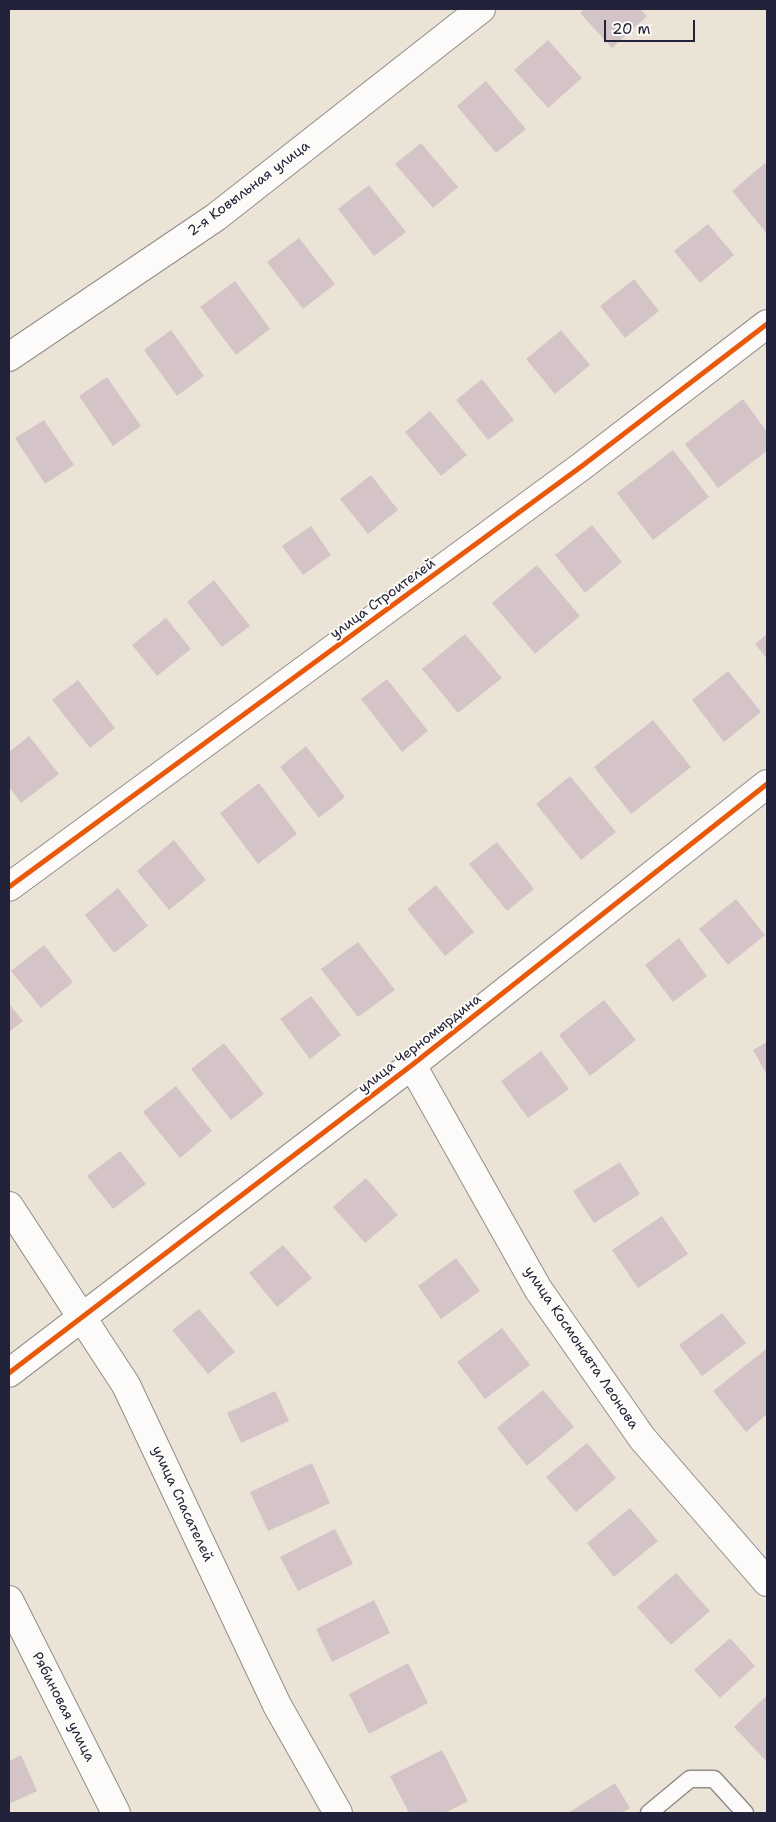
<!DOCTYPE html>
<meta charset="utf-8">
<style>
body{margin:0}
#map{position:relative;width:776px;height:1822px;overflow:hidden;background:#ebe4d6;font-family:"Shantell Sans",sans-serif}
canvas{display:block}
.frame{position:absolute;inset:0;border:10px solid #22223b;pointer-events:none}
.scale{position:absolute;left:604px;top:20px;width:91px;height:22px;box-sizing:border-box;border:2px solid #22223b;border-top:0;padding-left:6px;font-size:15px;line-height:18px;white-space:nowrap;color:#22223b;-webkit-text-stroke:4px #fdfcf7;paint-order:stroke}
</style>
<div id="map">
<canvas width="776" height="1822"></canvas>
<div class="frame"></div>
<div class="scale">20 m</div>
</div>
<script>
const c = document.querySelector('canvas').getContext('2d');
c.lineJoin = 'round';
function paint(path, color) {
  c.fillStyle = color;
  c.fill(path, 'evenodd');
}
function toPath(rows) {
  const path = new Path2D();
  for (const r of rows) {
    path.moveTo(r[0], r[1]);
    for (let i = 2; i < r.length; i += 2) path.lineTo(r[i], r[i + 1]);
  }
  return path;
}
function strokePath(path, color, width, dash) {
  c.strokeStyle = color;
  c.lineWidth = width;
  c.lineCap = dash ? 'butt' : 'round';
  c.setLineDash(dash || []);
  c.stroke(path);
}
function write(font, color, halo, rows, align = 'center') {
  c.font = font + ' "Shantell Sans",sans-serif';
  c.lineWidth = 4;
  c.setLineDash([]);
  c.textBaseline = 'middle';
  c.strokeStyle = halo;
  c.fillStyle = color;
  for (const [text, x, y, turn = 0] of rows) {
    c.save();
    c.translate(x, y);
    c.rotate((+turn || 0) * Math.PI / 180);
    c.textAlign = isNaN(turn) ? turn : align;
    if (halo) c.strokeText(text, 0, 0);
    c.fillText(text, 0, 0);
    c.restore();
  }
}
const building = toPath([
 [585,9,640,9,647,16,612,48,580,13],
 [548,40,582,78,548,108,514,70],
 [486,81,526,129,496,153,457,106],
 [421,143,458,187,433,208,395,164],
 [765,163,767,166,767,234,732,191],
 [369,185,406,232,374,256,338,209],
 [708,224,734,255,700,283,674,251],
 [299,238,335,284,303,309,267,262],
 [634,279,659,311,625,338,600,306],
 [235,281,270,329,236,355,200,307],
 [171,330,204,376,177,396,144,350],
 [561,330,590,365,555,394,526,359],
 [107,377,141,426,113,446,79,396],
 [482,379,514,420,488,440,456,400],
 [743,399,767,432,767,451,718,488,685,444],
 [430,411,467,455,441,476,405,432],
 [44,420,74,465,45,484,15,438],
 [673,450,709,497,653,540,617,493],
 [371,475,398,510,368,534,340,499],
 [592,525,622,562,585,593,555,555],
 [311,526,331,555,303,575,282,546],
 [537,565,580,616,535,654,492,603],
 [214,580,250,626,222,647,187,602],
 [166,618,191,649,157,676,132,645],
 [465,634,502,678,458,713,422,669],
 [767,634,767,659,755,644],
 [728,671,761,712,724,742,692,700],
 [387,679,428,731,402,752,361,699],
 [78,680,115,728,90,748,52,700],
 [653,720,691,767,631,814,594,767],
 [29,736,59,774,21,803,9,787,9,752],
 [306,746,345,797,319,818,280,767],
 [570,776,616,832,581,860,536,804],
 [259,783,297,834,258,864,220,813],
 [174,840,206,880,169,910,137,871],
 [497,842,534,889,507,911,469,864],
 [436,885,474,932,445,956,407,909],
 [118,888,148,926,114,953,85,915],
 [736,899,765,935,728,965,699,929],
 [679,938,707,976,673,1002,645,965],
 [358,942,395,990,358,1017,321,969],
 [44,945,73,982,41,1008,11,971],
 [311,996,341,1035,310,1059,280,1019],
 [604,1000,636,1040,590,1076,559,1035],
 [9,1004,23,1021,9,1032],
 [767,1042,767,1075,753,1050],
 [224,1043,264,1094,231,1120,191,1069],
 [541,1051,569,1089,528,1118,501,1081],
 [176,1086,212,1131,180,1158,143,1112],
 [120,1151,146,1184,113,1209,87,1176],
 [620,1162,640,1194,594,1223,573,1191],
 [366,1178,398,1215,365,1243,333,1207],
 [662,1216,688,1254,638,1288,612,1250],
 [283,1245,312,1278,277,1307,249,1273],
 [456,1258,480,1291,441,1319,418,1286],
 [199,1309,235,1352,208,1374,172,1330],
 [722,1313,746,1343,702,1376,679,1345],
 [502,1328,530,1365,485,1399,457,1362],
 [766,1349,767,1351,767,1414,746,1432,713,1391],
 [543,1390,574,1427,527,1466,497,1428],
 [275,1391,289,1421,241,1443,227,1413],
 [587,1443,616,1478,576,1512,546,1477],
 [312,1463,330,1503,268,1531,250,1492],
 [630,1508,658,1541,614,1577,587,1543],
 [335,1529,353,1564,298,1591,280,1557],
 [676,1573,710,1611,671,1645,637,1607],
 [374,1600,390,1633,332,1662,316,1629],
 [730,1638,755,1666,720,1698,694,1670],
 [408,1663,428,1703,369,1734,349,1694],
 [767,1695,767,1762,734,1727],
 [442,1750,468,1801,445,1813,409,1813,390,1776],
 [21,1755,37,1791,9,1804,9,1761],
 [615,1783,630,1808,622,1813,568,1813]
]);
const service = toPath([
 [649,1813,690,1779,714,1779,745,1813]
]);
const minor = toPath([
 [9,357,216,217,481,9],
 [9,887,582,466,767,324],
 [412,1065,538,1289,642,1438,767,1582],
 [9,1206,126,1385,277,1705,338,1813],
 [9,1373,412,1065,767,784],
 [9,1600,116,1813]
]);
const cycleway = toPath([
 [9,887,582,466,767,324],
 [9,1373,412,1065,767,784]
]);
const streetNames = [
 ["2-я Ковыльная улица",249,189,-37],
 ["улица Строителей",383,599,-36],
 ["улица Черномырдина",420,1044,-38],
 ["улица Космонавта Леонова",581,1348,56],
 ["улица Спасателей",182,1504,65],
 ["Рябиновая улица",63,1707,63]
];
paint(building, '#d4c4c8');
strokePath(service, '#908d8a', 19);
strokePath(minor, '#908d8a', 30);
strokePath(service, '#fcfbf9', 16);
strokePath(minor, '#fcfbf9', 28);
strokePath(cycleway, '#e8590c', 5);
write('14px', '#22223b', '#fdfcf7', streetNames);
</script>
